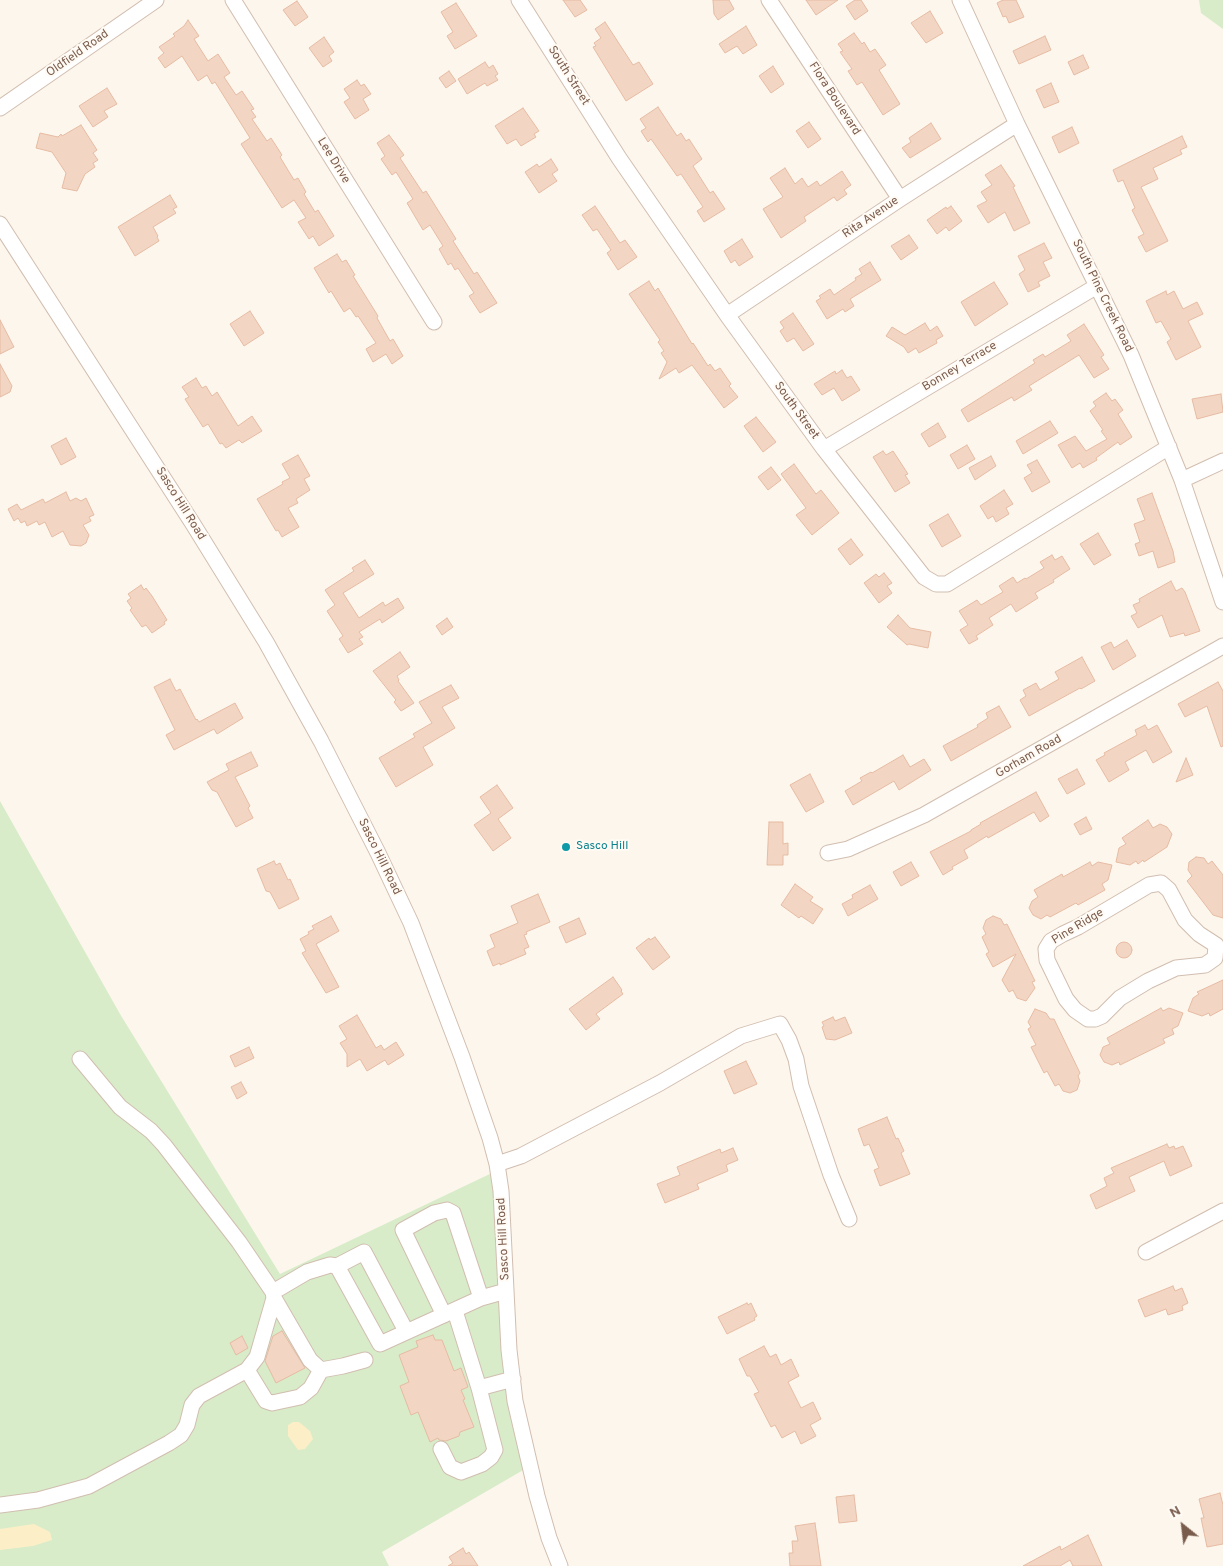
<!DOCTYPE html>
<style>
body{margin:0}
#map{position:relative;width:1223px;height:1566px;overflow:hidden;background:#fdf6ec;font-family:Overpass,sans-serif}
canvas{display:block}
.north{position:absolute;left:1158px;top:1501px;width:50px;height:50px;-webkit-text-stroke:4px #fffaf3;paint-order:stroke;rotate:331deg;font-size:14px;font-weight:700;line-height:20px;text-align:center;color:#7a5c4d}
.north::after{content:'';display:block;margin:auto;width:18px;height:22px;background:#7a5c4d;clip-path:polygon(50% 0,100% 100%,50% 72%,0 100%)}
</style>
<div id="map">
<canvas width="1223" height="1566"></canvas>
<div class="north">N</div>
</div>
<script>
const c = document.querySelector('canvas').getContext('2d');
c.lineJoin = 'round';
function paint(path, color) {
  c.fillStyle = color;
  c.fill(path, 'evenodd');
}
function toPath(rows) {
  const path = new Path2D();
  for (const r of rows) {
    if (r.length === 3) {
      path.moveTo(r[0] + r[2], r[1]);
      path.arc(r[0], r[1], r[2], 0, 2 * Math.PI);
      continue;
    }
    path.moveTo(r[0], r[1]);
    for (let i = 2; i < r.length; i += 2) path.lineTo(r[i], r[i + 1]);
  }
  return path;
}
function strokePath(path, color, width, dash) {
  c.strokeStyle = color;
  c.lineWidth = width;
  c.lineCap = dash ? 'butt' : 'round';
  c.setLineDash(dash || []);
  c.stroke(path);
}
function write(font, color, halo, rows, align = 'center') {
  c.font = font + ' Overpass,sans-serif';
  c.lineWidth = 4;
  c.setLineDash([]);
  c.textBaseline = 'middle';
  c.strokeStyle = halo;
  c.fillStyle = color;
  for (const [text, x, y, turn = 0] of rows) {
    c.save();
    c.translate(x, y);
    c.rotate((+turn || 0) * Math.PI / 180);
    c.textAlign = isNaN(turn) ? turn : align;
    if (halo) c.strokeText(text, 0, 0);
    c.fillText(text, 0, 0);
    c.restore();
  }
}
const green = toPath([
 [1199,0,1223,0,1223,29,1201,13],
 [0,801,120,1014,280,1274,494,1172,525,1469,382,1552,389,1566,0,1566]
]);
const sand = toPath([
 [293,1422,299,1422,310,1431,313,1439,305,1449,298,1450,288,1436,288,1425],
 [34,1524,50,1532,52,1540,33,1546,0,1550,0,1529]
]);
const building = toPath([
 [563,0,580,0,587,10,575,17,563,0],
 [713,0,729,0,734,9,718,20,714,14,713,0],
 [806,0,838,0,816,15,806,0],
 [855,0,861,0,868,11,855,20,846,6,855,0],
 [1003,0,1016,0,1024,17,1009,23,1006,16,1003,17,997,3,1003,0],
 [297,1,308,17,295,26,283,10,297,1],
 [456,3,477,36,455,49,447,36,453,32,441,12,456,3],
 [930,11,943,33,926,43,911,23,930,11],
 [188,20,199,36,194,39,208,61,218,54,230,73,224,77,236,95,242,91,254,109,251,110,256,117,252,119,267,141,271,138,282,155,280,157,294,180,298,178,306,192,304,194,315,212,318,210,334,236,319,246,313,236,309,239,298,222,306,218,294,200,282,208,241,144,250,138,215,82,212,84,207,75,198,81,182,56,165,68,158,58,164,53,159,47,175,36,173,34,184,26,188,20],
 [605,22,633,65,639,62,653,84,626,101,593,47,596,46,594,43,601,38,595,29,605,22],
 [746,26,757,45,743,54,737,46,725,53,719,44,746,26],
 [854,33,862,44,864,42,870,52,875,49,886,65,879,70,900,104,883,115,862,82,857,85,848,71,852,69,840,52,843,51,838,44,854,33],
 [1045,36,1051,50,1019,64,1013,51,1045,36],
 [324,37,334,52,329,56,332,61,323,67,309,48,324,37],
 [1083,55,1089,68,1074,75,1068,62,1083,55],
 [485,62,489,68,493,65,498,74,495,76,498,80,487,86,485,83,467,94,458,79,485,62],
 [773,66,784,84,771,93,759,76,773,66],
 [449,71,456,81,446,88,439,78,449,71],
 [357,80,361,86,364,84,371,94,363,99,369,110,355,119,344,102,350,98,344,89,357,80],
 [1051,83,1059,102,1044,108,1036,90,1051,83],
 [107,88,117,104,104,111,108,117,93,127,79,106,107,88],
 [658,107,677,136,681,133,686,141,689,139,702,159,693,166,710,193,713,191,725,209,704,222,697,211,703,207,681,174,677,176,651,139,648,142,641,131,646,128,640,119,658,107],
 [523,108,539,131,534,134,536,137,521,146,516,139,507,144,495,126,523,108],
 [809,122,821,139,808,148,796,131,809,122],
 [931,123,941,139,910,158,902,148,911,142,909,138,931,123],
 [81,125,97,150,93,153,98,160,93,163,95,167,85,174,77,191,62,188,66,173,52,152,36,148,40,133,58,137,61,134,62,136,81,125],
 [1072,127,1079,143,1059,153,1052,137,1072,127],
 [389,135,404,155,400,158,423,193,426,191,456,239,453,241,474,274,477,272,497,303,480,313,469,296,474,293,458,268,455,270,451,263,448,265,439,249,443,246,430,225,423,230,407,203,413,199,396,172,392,175,381,159,385,156,377,143,389,135],
 [1182,136,1187,147,1180,150,1182,154,1153,168,1158,179,1141,187,1168,241,1146,252,1138,237,1144,234,1132,210,1135,208,1123,180,1118,182,1113,170,1182,136],
 [551,159,558,170,552,174,557,181,539,193,525,172,537,164,539,167,551,159],
 [1001,165,1015,186,1013,187,1030,223,1014,231,1005,212,988,223,977,206,987,201,981,192,992,185,985,175,1001,165],
 [785,168,795,184,802,178,808,187,817,181,820,186,842,171,851,185,844,190,847,194,837,201,834,197,804,217,806,221,781,238,763,209,783,197,770,178,785,168],
 [170,195,177,207,173,209,176,213,153,227,158,236,157,237,159,241,135,256,118,227,170,195],
 [595,206,620,243,625,240,637,257,618,270,607,253,611,250,597,229,593,231,582,215,595,206],
 [951,206,962,221,949,231,946,227,937,234,927,220,946,207,947,209,951,206],
 [909,235,918,248,901,260,891,246,909,235],
 [742,239,753,257,739,266,735,260,731,263,724,251,742,239],
 [1044,243,1052,258,1043,262,1050,276,1038,282,1040,286,1028,292,1019,274,1025,270,1018,256,1044,243],
 [337,254,342,262,346,260,355,275,353,276,378,316,377,318,390,341,393,339,403,356,392,364,386,354,373,362,366,349,376,343,358,316,356,317,350,308,344,312,331,291,329,293,314,268,337,254],
 [870,262,881,280,850,299,854,306,845,312,843,309,827,319,816,301,821,298,819,296,830,289,834,295,856,280,855,278,862,274,859,269,870,262],
 [649,281,655,291,658,288,692,344,693,343,708,366,710,364,715,371,720,368,731,384,729,386,738,397,724,408,692,365,679,373,676,368,659,379,667,362,661,353,664,351,658,342,660,340,629,294,649,281],
 [994,282,1008,304,975,326,961,302,994,282],
 [1166,291,1167,295,1174,291,1183,309,1197,302,1203,314,1188,321,1201,347,1176,360,1167,342,1171,339,1161,321,1156,323,1146,301,1166,291],
 [250,311,264,333,244,346,230,324,250,311],
 [793,313,814,344,803,351,794,338,787,342,780,331,784,328,780,322,793,313],
 [0,320,14,347,0,354,0,320],
 [925,323,930,331,937,326,943,336,936,340,937,343,919,353,916,348,908,353,904,347,886,336,892,327,905,335,925,323],
 [1084,324,1104,355,1101,357,1109,369,1094,378,1079,355,1029,386,1032,390,1014,401,1012,397,968,422,961,410,1035,363,1033,360,1043,354,1045,357,1071,341,1067,335,1084,324],
 [0,364,12,386,10,392,0,397,0,364],
 [842,370,847,378,851,376,860,390,842,401,834,388,822,395,814,384,835,371,836,374,842,370],
 [196,378,202,388,206,386,212,396,217,392,238,426,252,416,262,431,242,443,239,440,226,448,222,443,220,444,208,424,203,427,185,399,189,397,182,387,196,378],
 [1106,393,1112,401,1115,399,1123,410,1118,414,1132,437,1120,445,1118,442,1096,458,1097,460,1083,468,1080,463,1072,468,1058,445,1075,436,1086,451,1107,439,1101,431,1103,430,1090,411,1096,406,1093,402,1106,393],
 [1221,394,1223,412,1197,419,1192,399,1221,394],
 [756,417,776,442,763,452,744,426,756,417],
 [1050,421,1058,433,1023,454,1016,441,1050,421],
 [938,423,946,437,929,447,921,434,938,423],
 [66,438,76,457,61,465,51,446,66,438],
 [967,445,975,459,958,469,950,455,967,445],
 [883,451,886,455,893,451,908,474,905,475,910,483,895,492,873,457,883,451],
 [298,455,310,476,304,479,310,490,296,499,298,503,288,508,299,527,282,537,278,530,276,531,257,499,283,484,282,482,290,478,282,464,298,455],
 [991,456,996,466,975,480,969,468,991,456],
 [1037,460,1050,482,1032,492,1024,478,1032,473,1027,465,1037,460],
 [794,464,816,494,821,490,839,513,812,535,796,515,806,508,781,474,794,464],
 [771,467,781,480,768,490,758,477,771,467],
 [1004,490,1013,504,1006,508,1009,514,996,522,993,516,988,519,980,506,1004,490],
 [66,492,70,501,76,498,81,501,86,498,94,515,89,517,91,521,83,525,89,535,86,543,81,546,70,545,63,531,52,537,45,522,39,525,37,521,27,526,25,521,21,523,18,518,14,521,8,509,17,504,21,510,43,499,45,503,66,492],
 [1152,493,1173,551,1175,562,1158,568,1153,551,1139,556,1135,544,1140,542,1134,524,1145,520,1137,499,1152,493],
 [948,514,961,536,942,547,929,525,948,514],
 [1098,533,1111,555,1094,565,1080,544,1098,533],
 [851,539,863,555,850,565,838,549,851,539],
 [1052,555,1055,560,1062,556,1070,569,1053,580,1054,582,1035,593,1038,598,1016,612,1011,604,989,618,993,625,976,636,978,639,969,644,960,630,968,625,959,611,977,600,981,605,1003,592,999,586,1013,577,1017,583,1025,578,1026,579,1044,568,1040,562,1052,555],
 [365,560,374,574,343,593,359,618,383,602,385,606,398,598,404,608,382,623,380,619,359,632,363,637,359,639,363,644,348,653,339,639,343,636,327,611,335,605,325,590,354,571,352,568,365,560],
 [884,573,892,583,887,586,892,593,879,603,864,583,876,574,879,577,884,573],
 [1171,581,1176,591,1182,588,1185,592,1200,631,1185,636,1184,633,1170,637,1162,615,1138,628,1131,616,1137,613,1133,605,1140,602,1139,599,1171,581],
 [141,585,144,590,146,588,152,596,167,620,164,622,165,624,152,633,146,625,142,627,130,610,132,608,127,601,131,598,128,594,141,585],
 [898,615,910,628,931,632,928,648,909,644,907,645,887,627,898,615],
 [447,618,453,627,442,635,436,626,447,618],
 [1127,640,1136,656,1113,670,1101,647,1111,642,1114,648,1127,640],
 [400,652,410,667,397,676,399,680,398,681,414,703,401,711,394,702,396,700,373,671,400,652],
 [1082,657,1095,681,1081,689,1080,688,1029,716,1020,700,1026,696,1023,690,1036,683,1040,690,1059,679,1055,672,1082,657],
 [170,679,176,691,180,689,196,720,197,719,199,722,235,703,243,718,217,734,214,729,174,750,166,735,175,730,154,687,170,679],
 [1218,682,1223,691,1223,746,1221,747,1207,706,1185,717,1178,704,1218,682],
 [451,685,459,698,442,707,455,728,423,747,433,765,396,787,379,758,415,737,413,734,432,723,419,702,451,685],
 [999,706,1011,727,951,761,943,746,978,727,977,725,988,718,986,713,999,706],
 [1145,725,1148,730,1157,725,1172,752,1153,763,1146,750,1125,762,1129,770,1109,782,1096,760,1105,755,1104,753,1137,735,1135,730,1145,725],
 [251,752,258,766,235,777,250,806,248,808,253,818,236,827,217,792,212,790,207,782,229,770,226,764,251,752],
 [903,755,910,767,924,759,931,770,899,790,894,781,853,805,845,791,862,781,860,778,871,772,872,773,903,755],
 [1186,758,1193,775,1176,782,1186,758],
 [1077,769,1085,784,1067,794,1058,779,1077,769],
 [810,774,824,802,806,812,790,785,810,774],
 [497,785,513,808,498,819,511,838,493,851,474,825,491,813,480,797,497,785],
 [1036,792,1049,816,1040,822,1034,812,988,838,987,836,964,850,968,858,952,867,953,869,943,875,930,852,971,831,971,830,981,824,980,823,1036,792],
 [1086,817,1092,829,1080,835,1074,824,1086,817],
 [1148,820,1153,828,1160,824,1167,827,1172,834,1167,847,1144,862,1143,860,1138,864,1136,861,1130,865,1116,862,1119,848,1126,844,1122,838,1148,820],
 [769,822,783,822,783,844,788,843,788,855,783,855,783,865,767,865,769,822],
 [1196,857,1204,858,1208,864,1212,861,1223,875,1223,918,1213,915,1187,881,1192,876,1188,870,1189,862,1196,857],
 [274,861,276,865,280,863,288,880,290,879,299,899,279,909,270,892,266,891,257,869,274,861],
 [911,862,919,876,901,886,893,872,911,862],
 [1090,862,1092,866,1098,862,1112,865,1108,880,1102,884,1105,890,1078,905,1076,903,1050,917,1047,915,1041,919,1033,915,1029,908,1032,901,1038,897,1034,890,1062,874,1063,877,1090,862],
 [795,884,813,897,810,901,823,909,813,924,801,916,799,918,781,905,795,884],
 [870,885,878,899,848,916,842,904,853,898,852,895,870,885],
 [538,894,550,922,526,932,527,934,524,935,529,947,524,949,526,954,500,965,500,963,493,966,487,951,495,947,490,935,518,923,511,906,538,894],
 [331,916,339,931,316,944,339,987,326,993,302,953,306,951,300,939,309,934,308,932,314,929,312,926,331,916],
 [993,916,1001,919,1004,925,1007,924,1035,981,1032,982,1035,988,1026,1001,1017,998,1013,990,1009,992,1002,980,1016,954,993,967,986,954,989,952,982,937,986,934,983,928,986,920,993,916],
 [579,918,586,934,566,943,559,927,579,918],
 [655,937,670,957,653,970,636,948,649,938,650,940,655,937],
 [1124,950,8],
 [613,977,622,990,621,991,623,994,596,1014,600,1019,586,1030,569,1009,613,977],
 [1223,980,1223,1009,1210,1016,1209,1013,1202,1016,1188,1011,1193,998,1199,994,1197,992,1223,980],
 [1161,1008,1163,1011,1169,1008,1183,1013,1178,1026,1172,1029,1174,1034,1163,1039,1165,1043,1120,1065,1119,1062,1112,1065,1104,1062,1100,1055,1103,1047,1110,1044,1107,1038,1161,1008],
 [1035,1009,1046,1013,1050,1019,1054,1019,1080,1073,1078,1076,1080,1081,1077,1090,1070,1093,1063,1091,1059,1084,1055,1086,1047,1071,1044,1073,1031,1047,1036,1045,1028,1029,1031,1027,1028,1022,1035,1009],
 [357,1015,376,1048,381,1045,384,1050,396,1042,404,1055,388,1065,385,1060,367,1071,360,1059,347,1067,347,1054,340,1043,347,1039,339,1026,357,1015],
 [833,1017,835,1021,845,1017,852,1033,835,1040,826,1039,822,1027,824,1026,822,1022,833,1017],
 [249,1047,254,1058,235,1067,230,1056,249,1047],
 [746,1061,757,1084,734,1094,724,1071,746,1061],
 [241,1082,247,1093,237,1099,231,1087,241,1082],
 [887,1117,896,1139,898,1138,904,1151,901,1153,910,1174,880,1186,874,1170,879,1168,869,1144,864,1146,858,1129,887,1117],
 [1167,1144,1169,1148,1174,1146,1175,1149,1183,1146,1192,1166,1170,1176,1164,1161,1129,1177,1135,1191,1096,1209,1090,1195,1107,1186,1104,1178,1114,1173,1111,1168,1167,1144],
 [733,1148,738,1160,726,1165,728,1171,697,1184,699,1189,665,1203,657,1184,680,1175,677,1167,720,1149,721,1153,733,1148],
 [1173,1286,1175,1291,1182,1288,1188,1303,1182,1306,1183,1310,1168,1315,1166,1309,1145,1317,1138,1300,1173,1286],
 [747,1303,748,1305,751,1303,757,1316,754,1318,755,1320,727,1334,718,1317,747,1303],
 [282,1331,305,1368,276,1383,265,1361,273,1336,282,1331],
 [433,1335,435,1340,442,1340,454,1371,461,1368,468,1387,461,1390,465,1399,463,1400,474,1427,460,1432,459,1436,446,1441,439,1440,438,1438,430,1442,418,1412,411,1415,400,1386,409,1382,399,1355,418,1347,416,1341,433,1335],
 [242,1336,248,1348,236,1355,230,1343,242,1336],
 [764,1346,770,1357,776,1354,781,1365,791,1359,799,1376,788,1382,801,1408,813,1402,821,1419,810,1425,816,1436,801,1444,795,1431,782,1438,775,1425,771,1427,754,1394,759,1392,750,1376,747,1376,739,1359,764,1346],
 [1220,1493,1223,1505,1223,1544,1207,1547,1201,1518,1204,1518,1199,1499,1220,1493],
 [854,1495,857,1521,839,1523,836,1497,854,1495],
 [815,1523,821,1566,790,1566,789,1553,793,1553,792,1541,798,1541,795,1526,815,1523],
 [1088,1535,1102,1566,1073,1566,1070,1560,1060,1566,1023,1566,1060,1546,1061,1550,1088,1535],
 [463,1548,466,1554,469,1552,478,1566,448,1566,453,1563,449,1557,463,1548]
]);
const minor = toPath([
 [233,0,434,322],
 [519,0,619,158,727,315,824,449,924,577,936,584,947,584,1169,447],
 [769,0,900,199],
 [960,0,1017,124,1131,355,1182,480,1223,602],
 [0,108,156,0],
 [0,224,193,524,266,642,321,741,378,853,411,923,462,1057,490,1138,497,1164,501,1191,509,1350,515,1401,537,1496,549,1538,560,1566],
 [727,315,900,199,1017,124],
 [824,449,1097,286],
 [1182,480,1223,461],
 [828,853,848,849,924,815,1223,646],
 [1161,883,1169,890,1185,920,1199,934,1216,945,1215,958,1205,965,1176,968,1148,981,1120,998,1102,1016,1095,1019,1088,1019,1075,1010,1066,999,1047,960,1046,949,1051,941,1063,934,1078,927,1149,885,1161,883],
 [497,1164,521,1156,660,1083,741,1036,780,1024,789,1040,796,1059,801,1086,831,1175,849,1219],
 [1146,1252,1223,1211],
 [337,1266,380,1344,481,1298,506,1291],
 [273,1292,307,1272,330,1265,337,1266,364,1252,406,1331],
 [274,1298,310,1360,321,1370],
 [455,1311,479,1388],
 [444,1315,403,1230,434,1213,447,1210,453,1213,481,1298],
 [247,1370,266,1401,272,1403,300,1397,311,1388,321,1370],
 [321,1370,343,1366,365,1360],
 [441,1449,450,1467,461,1472,482,1464,491,1457,495,1450,479,1388,513,1379],
 [0,1505,38,1500,89,1486,169,1443,181,1435,187,1425,192,1405,199,1396,247,1370,257,1357,274,1298,273,1292,239,1242,164,1145,151,1131,120,1107,80,1059]
]);
const markers = [
 [566,847,5,"#0f9aa8"]
];
const streetNames = [
 ["Oldfield Road",78,54,-35],
 ["South Street",568,76,58],
 ["Flora Boulevard",834,99,57],
 ["Lee Drive",333,161,58],
 ["Rita Avenue",871,218,-34],
 ["South Pine Creek Road",1102,296,64],
 ["Bonney Terrace",960,367,-31],
 ["South Street",796,411,54],
 ["Sasco Hill Road",180,504,58],
 ["Gorham Road",1029,757,-30],
 ["Sasco Hill Road",379,857,64],
 ["Pine Ridge",1078,927,-31],
 ["Sasco Hill Road",504,1239,-93]
];
const cultureNames = [
 ["Sasco Hill",576,847]
];
paint(green, '#d8ecc9');
paint(sand, '#fcefc7');
paint(building, '#f3d5c3');
strokePath(building, '#e6bba3', 1);
strokePath(minor, '#d1beb0', 17);
strokePath(minor, '#fff', 15);
for (const [x, y, r, color] of markers) {
  const dot = new Path2D();
  dot.arc(x, y, r, 0, 2 * Math.PI);
  c.fillStyle = color;
  c.fill(dot);
  strokePath(dot, '#fffaf3', 2);
}
write('12px', '#7a5c4d', '#fffaf3', streetNames);
write('12px', '#0d838f', '#fffaf3', cultureNames, 'left');
</script>
